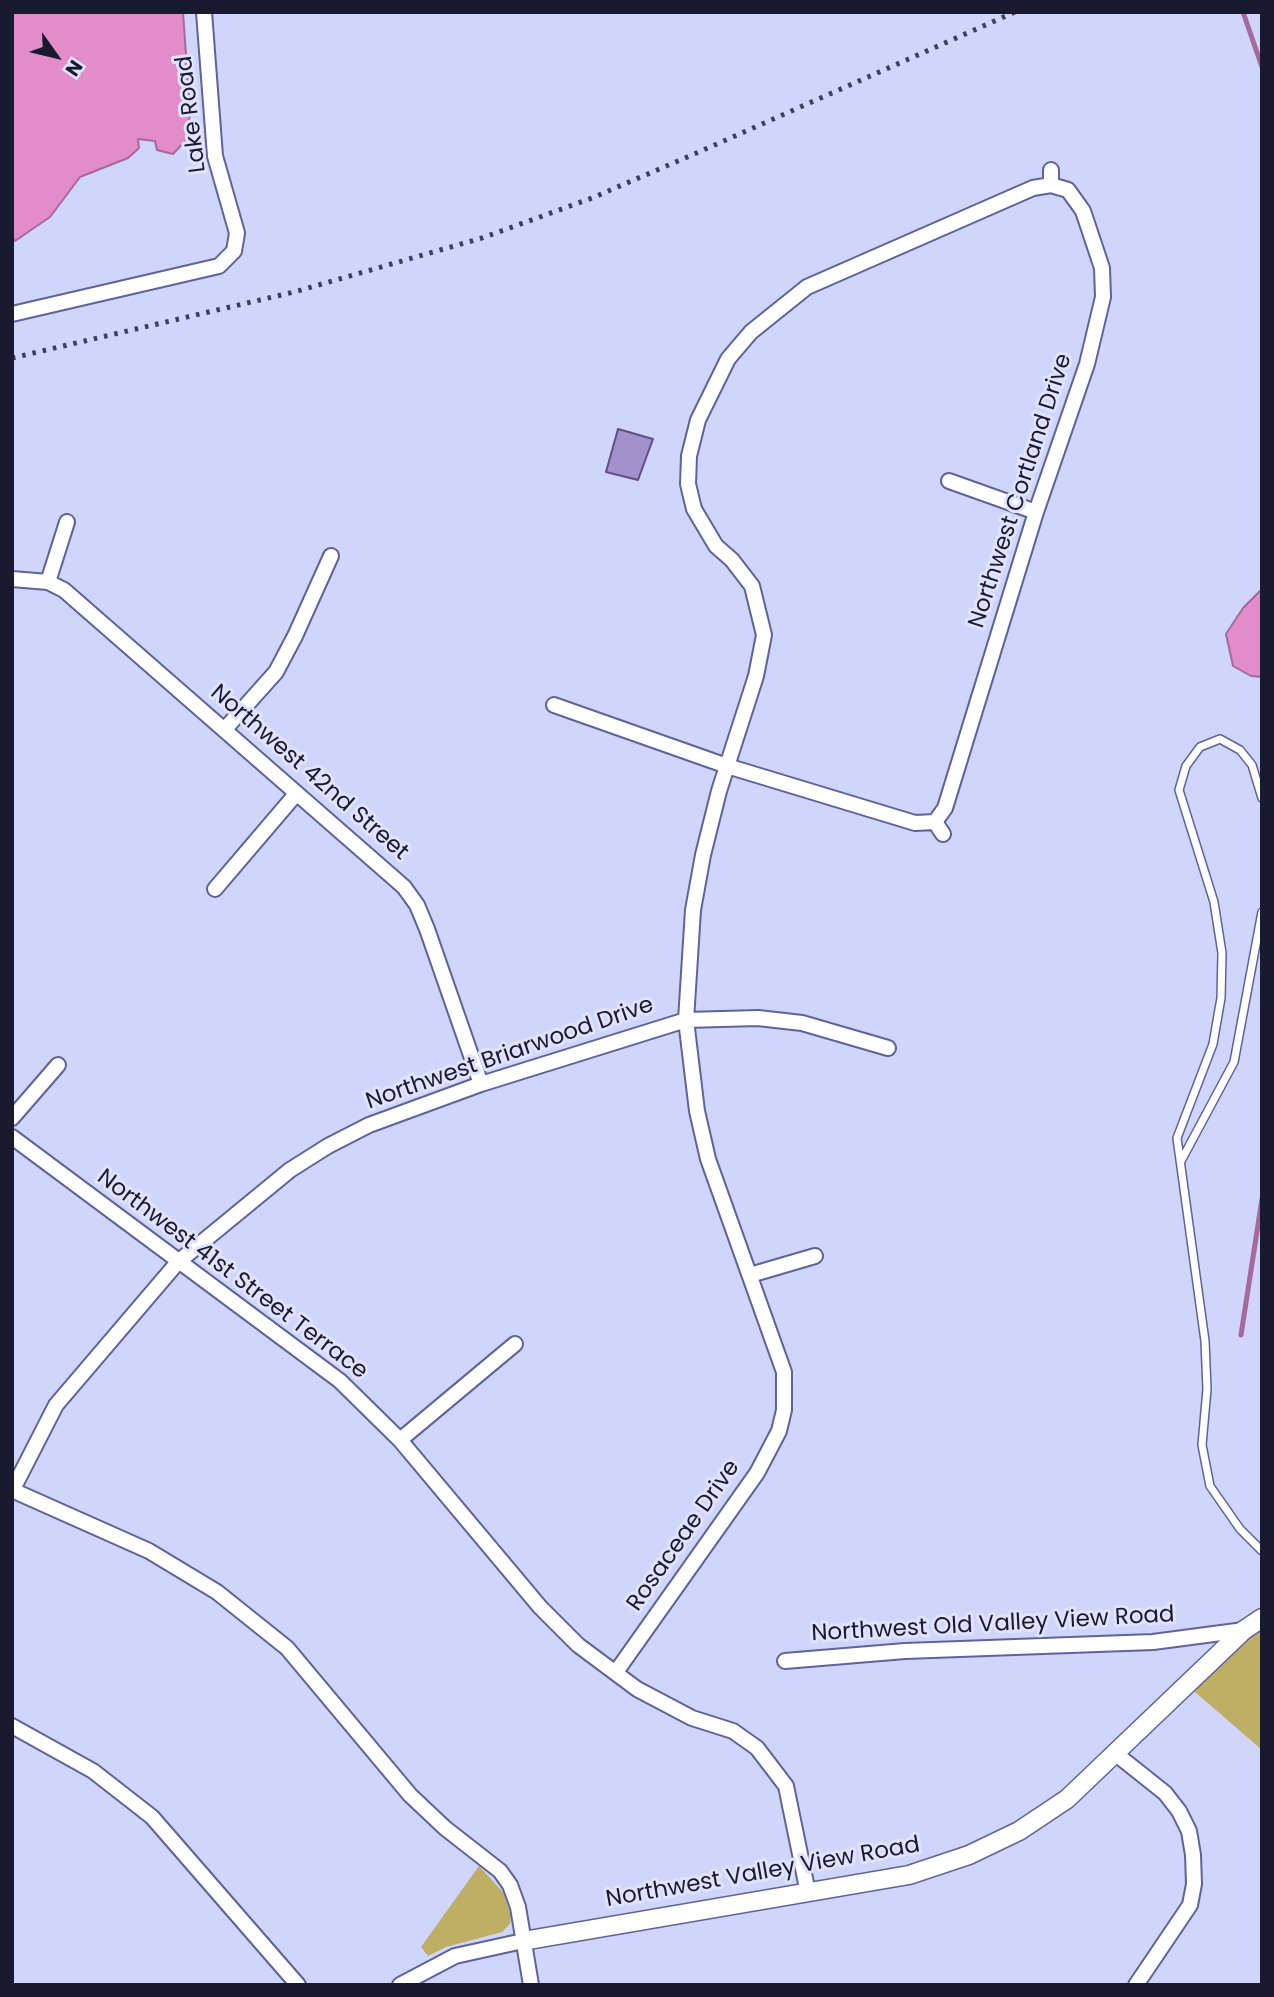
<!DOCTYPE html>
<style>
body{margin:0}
#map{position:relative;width:1274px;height:1997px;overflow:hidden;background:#d0d5fb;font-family:Poppins,sans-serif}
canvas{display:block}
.frame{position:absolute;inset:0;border:14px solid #181a30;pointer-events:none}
.north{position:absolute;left:21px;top:21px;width:70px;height:70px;-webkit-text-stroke:5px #dfe3fd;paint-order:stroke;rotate:124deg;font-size:19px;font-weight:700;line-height:28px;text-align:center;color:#181a30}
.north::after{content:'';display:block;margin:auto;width:24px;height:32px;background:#181a30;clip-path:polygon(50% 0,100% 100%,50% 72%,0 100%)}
</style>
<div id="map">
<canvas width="1274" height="1997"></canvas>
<div class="frame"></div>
<div class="north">N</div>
</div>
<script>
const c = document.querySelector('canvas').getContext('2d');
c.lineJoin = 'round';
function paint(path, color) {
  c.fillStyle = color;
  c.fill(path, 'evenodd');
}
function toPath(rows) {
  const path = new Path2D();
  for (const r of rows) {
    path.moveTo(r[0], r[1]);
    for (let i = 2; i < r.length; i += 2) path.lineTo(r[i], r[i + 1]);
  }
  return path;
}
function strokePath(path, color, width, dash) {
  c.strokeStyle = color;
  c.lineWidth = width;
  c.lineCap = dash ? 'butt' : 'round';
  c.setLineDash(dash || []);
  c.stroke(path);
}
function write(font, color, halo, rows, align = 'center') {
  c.font = font + ' Poppins,sans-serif';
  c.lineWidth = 6;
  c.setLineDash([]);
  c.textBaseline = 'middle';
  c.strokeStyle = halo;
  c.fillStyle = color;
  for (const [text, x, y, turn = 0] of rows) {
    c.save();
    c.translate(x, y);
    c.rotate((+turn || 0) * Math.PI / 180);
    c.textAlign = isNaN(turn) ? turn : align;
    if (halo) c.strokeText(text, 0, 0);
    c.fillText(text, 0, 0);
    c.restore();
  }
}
const green = toPath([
 [1262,1618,1262,1750,1187,1685],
 [479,1866,503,1892,511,1915,510,1924,502,1932,446,1947,428,1956,421,1947]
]);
const water = toPath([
 [12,12,183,12,190,112,187,139,173,154,157,150,155,141,138,139,139,148,128,158,80,177,50,217,15,241,12,235,12,12],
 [1262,589,1262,677,1251,676,1233,666,1226,634,1243,608,1262,589]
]);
const stream = toPath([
 [1243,12,1262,67],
 [1241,1335,1262,1199]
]);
const building = toPath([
 [618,429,653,439,638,480,606,472,618,429]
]);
const service = toPath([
 [1262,798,1252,765,1240,750,1220,739,1200,747,1186,766,1179,790,1214,902,1222,953,1221,998,1213,1044,1177,1138,1205,1341,1207,1389,1202,1445,1210,1486,1240,1529,1262,1551],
 [1181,1161,1234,1062,1262,912]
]);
const minor = toPath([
 [1051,170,1051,185],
 [12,314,219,266,234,251,237,233,215,156,204,12],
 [949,481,1036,512],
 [12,579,48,582,64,590,404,887,417,905,427,929,481,1084],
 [48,582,67,522],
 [554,705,727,766,915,823,935,822],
 [225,729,276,672,295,636,331,556],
 [215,889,296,794],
 [12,1118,58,1065],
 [12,1137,340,1381,400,1440,540,1607,578,1645,637,1689,692,1718,733,1731,757,1748,786,1786,808,1893],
 [750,1275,815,1256],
 [400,1440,515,1344],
 [12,1490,149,1551,217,1592,287,1648,410,1795,445,1828,500,1871,510,1885,518,1907,531,1985],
 [12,1491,56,1405,178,1262,290,1170,328,1146,369,1125,481,1084,686,1020,758,1018,802,1023,888,1048],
 [785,1661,905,1651,1153,1642,1244,1630],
 [616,1672,757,1473,779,1431,784,1410,784,1372,708,1159,697,1111,686,1020,693,910,703,855,719,791,756,676,764,635,752,586,732,560,716,546,694,509,688,484,689,456,698,420,728,359,751,332,807,287,1033,188,1051,185,1068,190,1083,211,1102,268,1103,297,1087,364,1036,512,945,808,935,822,943,834],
 [12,1726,93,1771,152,1817,298,1985],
 [1116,1754,1165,1793,1179,1811,1189,1831,1193,1855,1194,1884,1190,1905,1136,1985],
 [400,1985,455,1956,523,1941]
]);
const tertiary = toPath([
 [523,1941,909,1875,969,1855,1019,1831,1067,1799,1244,1630,1262,1618]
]);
const rail = toPath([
 [12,358,294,292,482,238,592,198,692,155,1015,12]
]);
const streetNames = [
 ["Lake Road",192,114,-97],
 ["Northwest Cortland Drive",1021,491,-72],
 ["Northwest 42nd Street",309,773,41],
 ["Northwest Briarwood Drive",510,1054,-19],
 ["Northwest 41st Street Terrace",232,1275,37],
 ["Rosaceae Drive",684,1536,-55],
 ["Northwest Old Valley View Road",993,1625,-3],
 ["Northwest Valley View Road",763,1873,-10]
];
paint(green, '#beaf64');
paint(water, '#e28cc9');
strokePath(water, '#a56a9b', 2);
strokePath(stream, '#a56a9b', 5);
paint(building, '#a391cc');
strokePath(building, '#614e84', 2);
strokePath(service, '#5e639a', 10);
strokePath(minor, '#5e639a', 18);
strokePath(tertiary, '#5e639a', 21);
strokePath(service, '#fff', 7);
strokePath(minor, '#fff', 14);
strokePath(tertiary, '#fff', 18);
strokePath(rail, '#3e405a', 5, [3.5, 7]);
write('23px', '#181a30', '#dfe3fd', streetNames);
</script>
